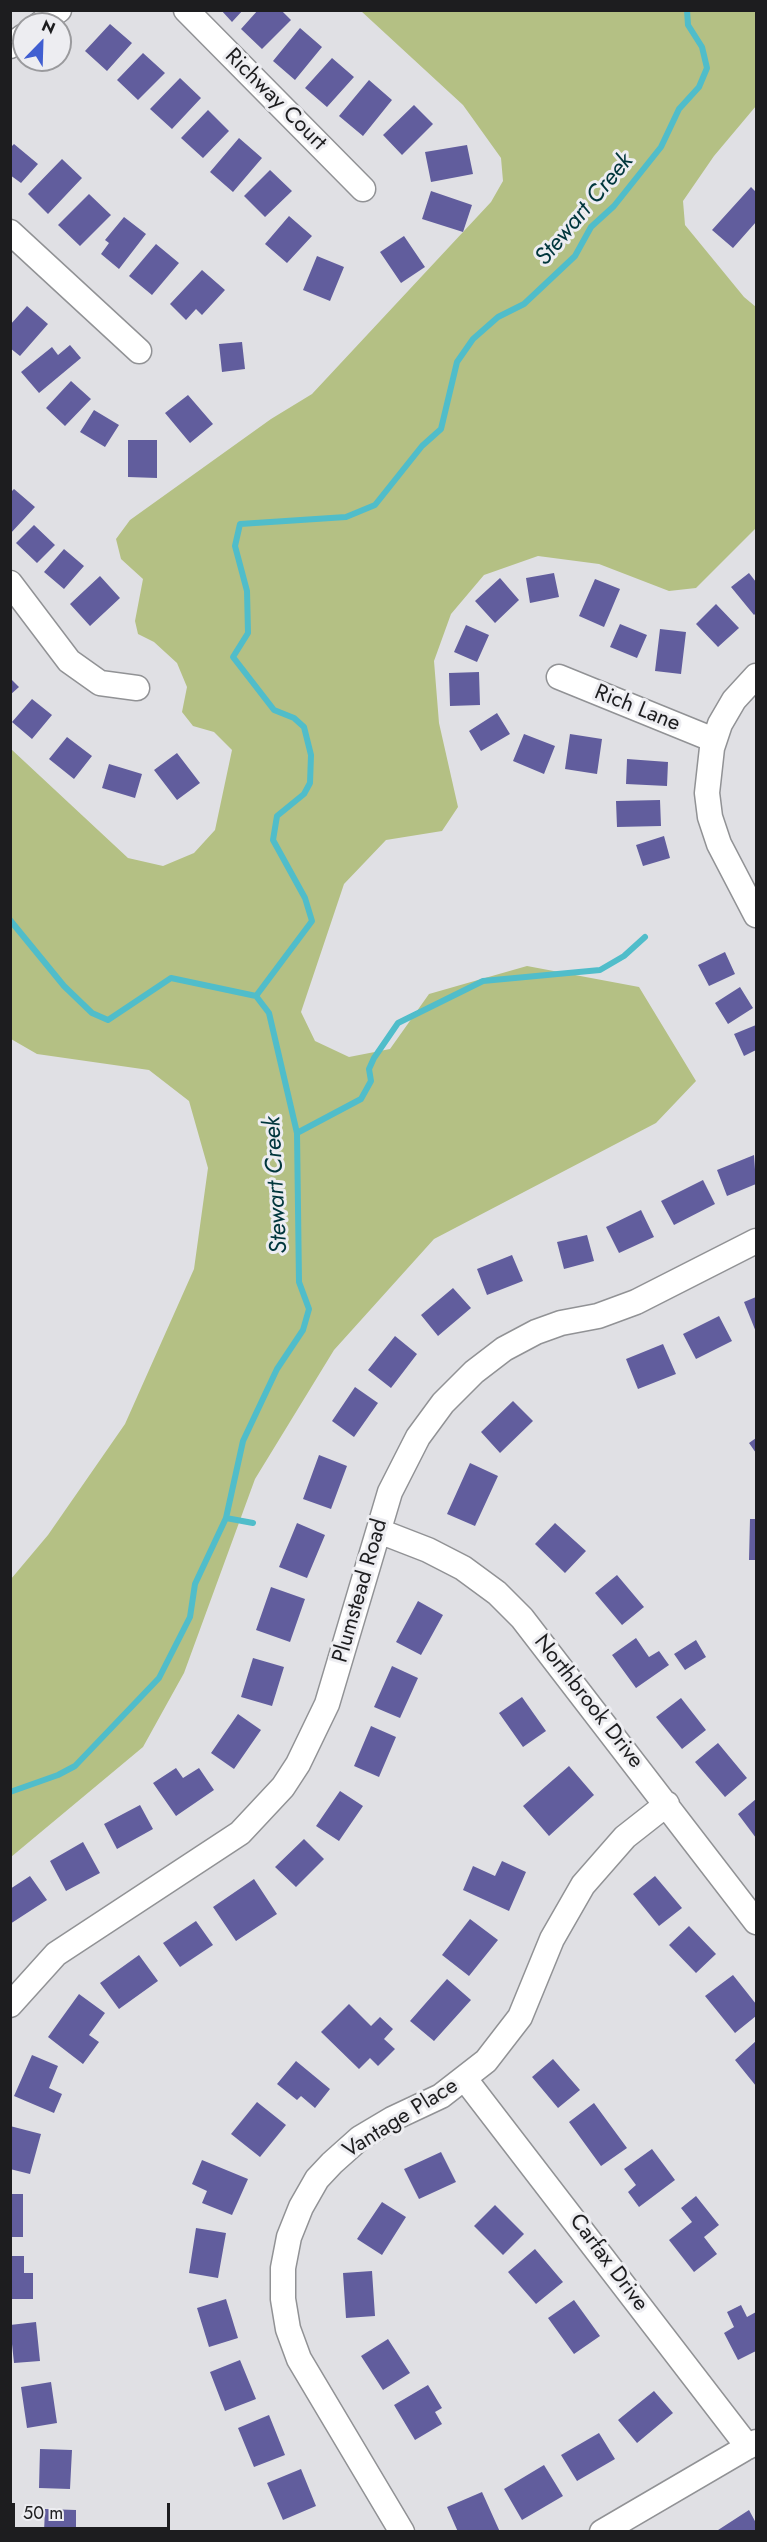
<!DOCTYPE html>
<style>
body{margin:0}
#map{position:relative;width:767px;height:2542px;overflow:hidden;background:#e0e0e4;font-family:Jost,sans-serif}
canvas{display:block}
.frame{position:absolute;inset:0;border:12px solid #1d1d1f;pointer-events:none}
.north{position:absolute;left:12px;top:12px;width:60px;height:60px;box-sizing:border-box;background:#ededf1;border:2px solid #9a9a9d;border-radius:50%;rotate:23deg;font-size:16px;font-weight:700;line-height:24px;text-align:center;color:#1d1d1f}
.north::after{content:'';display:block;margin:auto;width:21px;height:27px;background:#405ed1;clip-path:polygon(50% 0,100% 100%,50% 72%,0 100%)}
.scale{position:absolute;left:12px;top:2503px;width:158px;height:27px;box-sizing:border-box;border:3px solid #1d1d1f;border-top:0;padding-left:8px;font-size:18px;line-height:21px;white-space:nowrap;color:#1d1d1f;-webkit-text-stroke:4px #ededf1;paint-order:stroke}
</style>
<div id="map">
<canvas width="767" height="2542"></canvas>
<div class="frame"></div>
<div class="north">N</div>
<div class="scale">50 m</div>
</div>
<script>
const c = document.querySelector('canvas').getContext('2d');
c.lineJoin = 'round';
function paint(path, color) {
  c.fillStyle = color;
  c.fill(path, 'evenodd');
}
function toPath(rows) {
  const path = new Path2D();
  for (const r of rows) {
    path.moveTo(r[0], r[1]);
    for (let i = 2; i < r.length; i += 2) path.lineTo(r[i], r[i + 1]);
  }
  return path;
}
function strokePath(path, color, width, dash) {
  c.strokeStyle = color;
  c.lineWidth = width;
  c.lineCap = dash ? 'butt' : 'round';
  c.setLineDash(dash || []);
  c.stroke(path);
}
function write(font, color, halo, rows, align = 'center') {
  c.font = font + ' Jost,sans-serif';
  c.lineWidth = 6;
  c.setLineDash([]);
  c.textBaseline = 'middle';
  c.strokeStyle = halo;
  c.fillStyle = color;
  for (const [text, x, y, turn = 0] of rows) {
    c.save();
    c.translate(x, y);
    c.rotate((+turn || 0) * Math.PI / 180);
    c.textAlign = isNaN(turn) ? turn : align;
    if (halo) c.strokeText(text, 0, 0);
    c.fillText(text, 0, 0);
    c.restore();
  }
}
const green = toPath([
 [361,11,756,11,756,106,714,156,683,201,685,225,744,297,756,307,756,528,696,588,669,591,599,564,538,556,484,575,451,614,434,661,439,723,458,807,442,831,386,840,344,884,301,1012,315,1041,349,1057,390,1049,429,994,527,966,639,987,696,1081,656,1123,434,1239,334,1350,255,1479,184,1673,143,1747,11,1857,11,1579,48,1535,125,1424,194,1269,208,1168,189,1101,149,1070,37,1054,11,1039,11,749,128,858,163,866,194,853,215,830,232,750,214,732,193,726,182,712,187,687,177,663,154,642,138,634,135,621,143,579,121,559,116,539,130,520,271,419,312,394,491,202,503,181,501,158,463,105]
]);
const stream = toPath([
 [10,920,64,986,92,1013,108,1020,171,978,256,996],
 [256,996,312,921,305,898,273,840,277,816,304,794,310,783,311,755,304,727,294,718,274,710,233,657,248,633,247,591,235,546,240,524,346,517,375,505,422,446,441,429,457,362,473,339,498,317,524,304,575,256,591,227,614,206,661,147,679,109,699,87,707,68,702,47,688,25,687,10],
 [297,1133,361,1099,371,1081,369,1069,374,1058,398,1023,483,981,600,970,624,956,645,937],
 [226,1518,253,1523],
 [10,1792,58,1775,75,1766,159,1678,190,1617,195,1584,226,1518,243,1441,277,1369,303,1330,309,1309,299,1282,297,1133,269,1013,256,996]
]);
const building = toPath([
 [221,10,243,10,232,22],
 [258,10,281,10,291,20,262,49,241,29],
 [110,24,132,43,107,71,85,51],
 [300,28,322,47,295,80,273,61],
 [143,53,165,73,138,100,117,80],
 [332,58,354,77,327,107,305,88],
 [180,78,201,98,172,129,150,109],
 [369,80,392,100,363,136,339,116],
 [414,105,433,124,402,155,383,135],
 [208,110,229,131,203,158,181,138],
 [239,138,262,158,233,192,210,172],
 [14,144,38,164,21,183,10,175,10,148],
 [467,145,473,174,431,182,425,152],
 [62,159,82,178,48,214,28,194],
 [270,170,292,191,265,217,244,196],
 [751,187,756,192,756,222,733,248,712,230],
 [431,191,472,205,463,232,422,219],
 [89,194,111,215,80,246,58,225],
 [289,216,312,236,287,263,265,244],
 [124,217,146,234,119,269,101,254,109,243,105,240],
 [404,236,425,267,401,283,380,252],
 [156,244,179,263,152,295,129,276],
 [317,256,344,267,330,301,303,290],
 [202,270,225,290,202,315,196,309,186,320,170,304],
 [27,306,48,324,20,356,10,348,10,325],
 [242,342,245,369,222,372,219,344],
 [70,345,81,358,39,393,21,372,52,347,58,355],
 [71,381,91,399,65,426,46,408],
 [188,395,213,424,190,443,165,413],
 [94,410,119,425,105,447,80,432],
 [128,440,157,440,157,478,128,477],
 [14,489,35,507,10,534,10,493],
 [34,525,55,545,37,563,16,543],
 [64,549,84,566,64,589,44,572],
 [554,573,559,597,530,603,526,578],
 [749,573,756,582,756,613,754,615,731,587],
 [100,576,120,598,90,626,70,604],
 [500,578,519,600,495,623,475,601],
 [595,579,620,589,604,627,579,616],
 [716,604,739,628,718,647,696,624],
 [620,624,647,635,637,658,610,647],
 [466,625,489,635,477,662,454,652],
 [660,629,686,632,681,674,655,671],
 [479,672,480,705,450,706,449,673],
 [10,678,19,687,10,695],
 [32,699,52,715,32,739,12,722],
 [497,713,510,734,481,751,469,731],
 [524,734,555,746,544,774,513,761],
 [570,734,602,739,597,774,565,769],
 [67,737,92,756,74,779,49,759],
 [177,753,200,783,177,800,154,770],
 [627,759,668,762,667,786,626,784],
 [109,764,142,774,135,798,102,788],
 [660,800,661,826,617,827,616,801],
 [664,836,670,858,643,866,636,845],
 [725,952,735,974,709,986,698,965],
 [740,987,753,1008,728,1024,715,1003],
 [756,1025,756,1050,744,1056,734,1034],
 [754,1155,756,1184,727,1196,717,1170],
 [703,1180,715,1204,674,1225,661,1201],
 [641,1210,654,1237,619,1253,606,1227],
 [587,1235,594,1261,564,1269,557,1242],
 [512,1255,523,1281,487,1295,477,1269],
 [453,1288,471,1308,438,1336,421,1315],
 [756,1297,756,1332,744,1302],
 [719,1316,732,1341,696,1359,683,1334],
 [395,1336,417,1354,391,1388,368,1370],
 [663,1344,676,1374,638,1389,626,1359],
 [355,1387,378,1403,354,1437,332,1421],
 [513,1401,533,1421,500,1453,481,1432],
 [756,1438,756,1453,749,1443],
 [319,1455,347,1466,331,1509,303,1499],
 [470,1463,498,1476,475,1526,447,1514],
 [750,1519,756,1519,756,1560,749,1560],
 [297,1523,325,1535,307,1578,279,1567],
 [555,1523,586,1551,565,1573,535,1544],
 [617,1575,644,1607,622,1625,595,1593],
 [271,1587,305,1599,290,1642,256,1630],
 [418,1601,443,1615,421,1655,396,1642],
 [636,1638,649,1657,659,1651,669,1665,636,1688,612,1655],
 [696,1640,706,1657,685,1670,674,1654],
 [253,1658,284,1667,272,1706,241,1697],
 [392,1666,418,1678,400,1718,374,1707],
 [522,1697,546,1731,523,1747,499,1713],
 [681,1698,706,1730,682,1749,656,1717],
 [238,1714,261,1730,234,1769,211,1753],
 [371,1726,396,1737,379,1777,354,1766],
 [718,1743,747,1778,725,1797,695,1762],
 [569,1766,594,1795,549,1836,523,1806],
 [176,1768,183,1778,199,1768,214,1790,176,1816,153,1783],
 [340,1791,363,1806,339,1841,316,1826],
 [756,1799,756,1838,738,1814],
 [140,1805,153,1829,117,1849,104,1824],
 [304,1839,324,1859,296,1887,275,1867],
 [83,1842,100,1873,66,1891,50,1861],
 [502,1861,526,1872,509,1911,463,1890,473,1866,495,1876],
 [30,1876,47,1900,10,1924,10,1889],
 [655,1876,682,1908,659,1926,633,1894],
 [254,1879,277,1914,236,1941,213,1907],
 [470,1919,498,1940,469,1976,442,1955],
 [196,1921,213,1945,180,1967,163,1943],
 [689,1926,716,1954,696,1973,669,1945],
 [139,1955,158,1981,119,2009,100,1983],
 [733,1975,756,2004,756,2016,735,2033,705,1996],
 [447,1979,471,2000,434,2041,410,2021],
 [79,1994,105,2013,89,2035,99,2042,83,2064,48,2037],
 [349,2004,371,2026,380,2017,393,2029,384,2039,395,2049,378,2066,370,2058,359,2069,321,2032],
 [756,2041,756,2086,735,2060],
 [32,2055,58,2066,49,2088,62,2094,54,2113,14,2096],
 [553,2059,580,2090,558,2108,532,2077],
 [296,2061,330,2089,315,2108,301,2096,297,2100,277,2084],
 [257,2102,286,2125,260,2157,231,2134],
 [594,2103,627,2148,601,2166,569,2122],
 [10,2126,41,2134,30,2174,10,2169],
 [652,2149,675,2180,639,2207,628,2192,636,2185,624,2169],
 [441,2152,456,2182,419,2199,404,2169],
 [202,2160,248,2179,232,2215,202,2203,207,2191,192,2184],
 [10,2194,23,2194,23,2237,10,2237],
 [696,2196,719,2225,704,2237,717,2254,694,2272,669,2240,692,2222,681,2208],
 [382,2202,406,2217,382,2255,357,2239],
 [495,2205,524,2234,503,2255,474,2226],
 [196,2228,226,2233,218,2278,189,2273],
 [535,2249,563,2282,536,2304,508,2272],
 [10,2256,24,2256,24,2273,33,2273,33,2299,10,2299],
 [372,2271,375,2316,346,2318,343,2273],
 [226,2299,238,2338,209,2347,197,2308],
 [574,2300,600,2336,574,2354,548,2318],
 [741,2305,747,2317,756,2312,756,2351,738,2360,724,2333,734,2327,727,2312],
 [36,2322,40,2361,14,2363,10,2325],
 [388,2339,410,2373,383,2390,361,2356],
 [240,2360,256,2399,225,2411,210,2372],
 [51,2382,57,2423,27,2428,21,2387],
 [428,2385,442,2408,435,2412,442,2424,415,2440,394,2405],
 [654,2391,673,2413,637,2443,618,2420],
 [269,2415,285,2455,254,2467,238,2428],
 [599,2433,615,2459,577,2481,561,2455],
 [40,2449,72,2450,70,2489,39,2488],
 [544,2465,563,2496,522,2520,504,2489],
 [301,2469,316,2506,283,2520,267,2483],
 [482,2492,500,2532,458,2532,447,2507],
 [45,2509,76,2510,76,2532,44,2532],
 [749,2510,756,2523,756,2532,715,2532]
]);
const minor = toPath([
 [186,10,363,189],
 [40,24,59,10],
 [10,46,24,36],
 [10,232,139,351],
 [10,583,69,661,100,683,137,688],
 [756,676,734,700,720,724,712,748,707,793,710,817,719,844,756,915],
 [559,677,714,740],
 [379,1531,428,1550,463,1568,497,1593,522,1618,756,1922],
 [10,2005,56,1954,240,1833,283,1787,298,1764,327,1704,390,1492,418,1437,443,1403,474,1372,504,1349,536,1332,561,1323,598,1316,636,1302,756,1241],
 [465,2079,748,2447],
 [402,2532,299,2359,288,2329,283,2299,283,2268,289,2237,301,2207,317,2179,332,2163,360,2138,392,2119,441,2096,486,2061,520,2017,552,1939,583,1885,625,1837,667,1804],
 [602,2532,756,2442]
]);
const streetNames = [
 ["Richway Court",275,100,45],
 ["Rich Lane",637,709,22],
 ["Plumstead Road",361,1591,-74],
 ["Northbrook Drive",588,1702,52],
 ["Vantage Place",401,2119,-32],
 ["Carfax Drive",608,2263,53]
];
const waterNames = [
 ["Stewart Creek",585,210,-50],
 ["Stewart Creek",277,1185,-93]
];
paint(green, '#b4c084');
strokePath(stream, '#50bdca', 6);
paint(building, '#615d9d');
strokePath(minor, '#919295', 27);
strokePath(minor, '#fff', 24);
write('22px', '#1d1d1f', '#ededf1', streetNames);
write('italic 24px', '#00363c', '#ededf1', waterNames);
</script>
